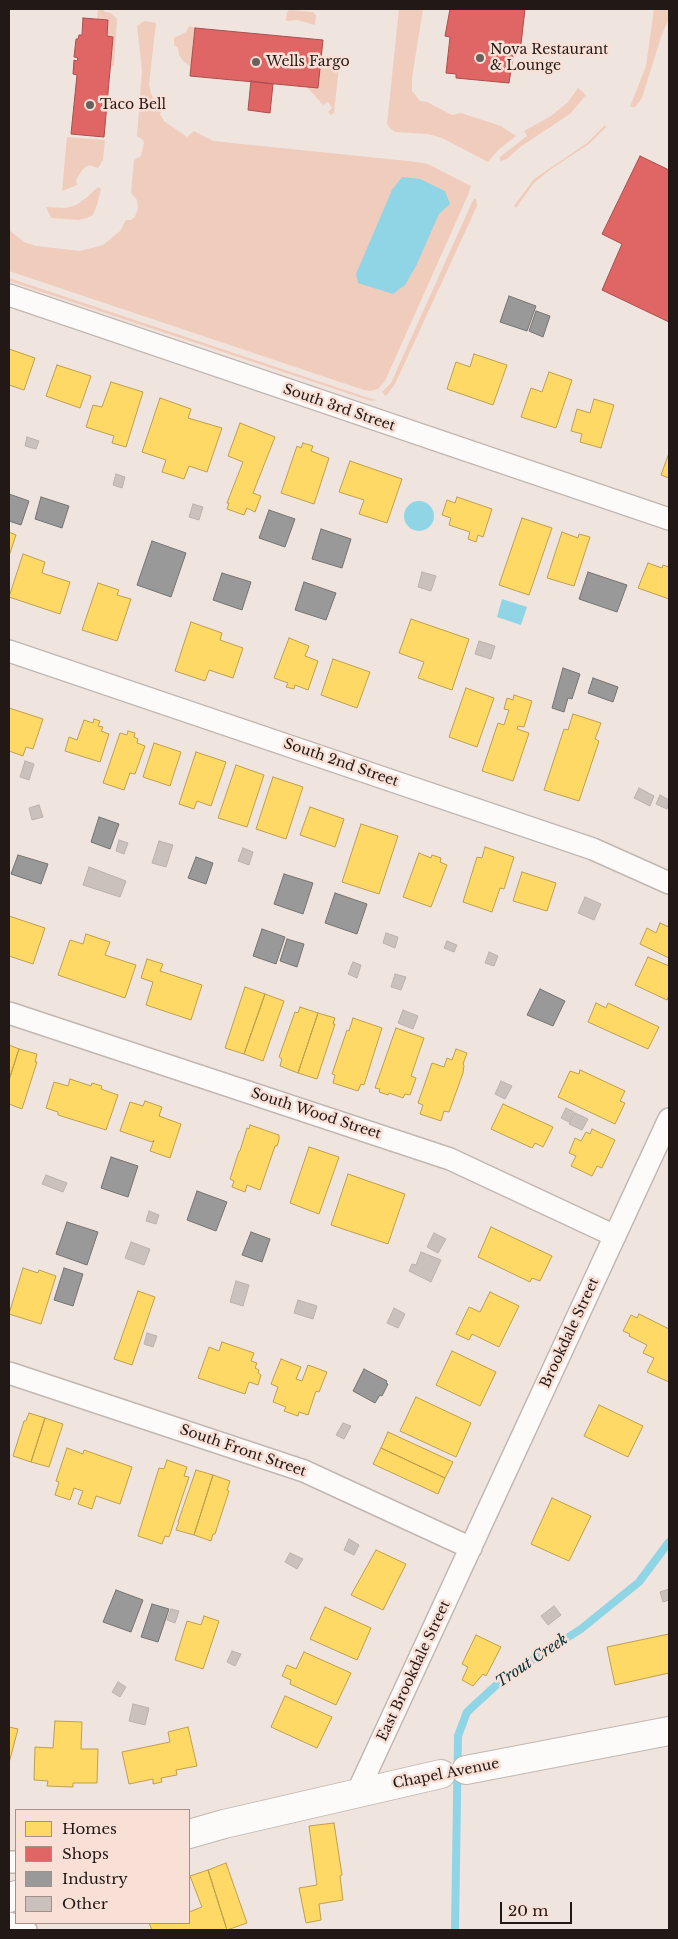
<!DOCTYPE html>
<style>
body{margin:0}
#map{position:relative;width:678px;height:1939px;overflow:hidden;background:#f0e4de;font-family:"Libre Baskerville",serif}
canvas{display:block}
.frame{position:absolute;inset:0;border:10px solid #221916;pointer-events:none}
.legend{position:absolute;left:15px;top:1809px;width:175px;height:115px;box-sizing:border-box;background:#f8e0d6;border:1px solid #a29089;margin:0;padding:6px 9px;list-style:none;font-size:15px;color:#221916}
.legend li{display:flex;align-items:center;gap:10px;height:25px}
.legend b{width:25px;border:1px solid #a29089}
.scale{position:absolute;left:500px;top:1902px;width:72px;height:22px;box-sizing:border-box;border:2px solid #221916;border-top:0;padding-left:6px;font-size:15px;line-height:18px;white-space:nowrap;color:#221916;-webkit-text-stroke:4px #f8e0d6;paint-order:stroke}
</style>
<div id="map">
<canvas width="678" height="1939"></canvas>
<div class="frame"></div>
<ul class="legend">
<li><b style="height:14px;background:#ffd966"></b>Homes</li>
<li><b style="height:14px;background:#e06666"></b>Shops</li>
<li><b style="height:14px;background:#999"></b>Industry</li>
<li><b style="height:14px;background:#cbc1bc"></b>Other</li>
</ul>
<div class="scale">20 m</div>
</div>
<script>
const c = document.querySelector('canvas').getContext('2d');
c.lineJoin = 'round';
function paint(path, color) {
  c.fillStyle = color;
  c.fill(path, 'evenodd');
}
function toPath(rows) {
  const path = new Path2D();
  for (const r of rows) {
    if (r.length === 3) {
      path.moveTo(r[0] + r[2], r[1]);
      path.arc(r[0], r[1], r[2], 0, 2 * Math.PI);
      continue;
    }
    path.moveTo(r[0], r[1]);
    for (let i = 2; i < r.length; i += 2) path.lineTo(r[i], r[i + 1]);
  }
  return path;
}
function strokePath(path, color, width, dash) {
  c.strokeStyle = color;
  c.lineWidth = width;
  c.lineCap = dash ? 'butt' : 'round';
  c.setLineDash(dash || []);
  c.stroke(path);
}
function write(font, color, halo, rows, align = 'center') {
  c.font = font + ' "Libre Baskerville",serif';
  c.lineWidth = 5;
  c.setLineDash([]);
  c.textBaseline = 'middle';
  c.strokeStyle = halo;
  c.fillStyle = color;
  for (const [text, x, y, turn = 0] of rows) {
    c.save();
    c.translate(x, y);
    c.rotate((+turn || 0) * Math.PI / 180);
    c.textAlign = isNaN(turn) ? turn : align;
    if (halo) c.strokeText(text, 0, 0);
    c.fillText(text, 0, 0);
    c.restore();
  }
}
const green = toPath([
 [98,9,103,9,105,12,111,13,117,19,114,66,110,66,113,37,107,36,108,20,97,19],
 [399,9,423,9,412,78,412,91,420,101,427,102,452,115,461,113,501,126,516,136,498,150,488,162,442,138,428,134,395,132,390,128,387,124],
 [654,9,669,9,669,18,661,37,642,98,635,107,630,107,646,66],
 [289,10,313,12,316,15,315,25,297,20,286,21,287,12],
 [144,21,156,23,149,84,151,94,155,101,163,109,160,114,164,121,187,137,194,131,213,141,417,162,428,164,471,186,468,195,385,381,378,389,370,391,364,390,9,271,9,230,24,242,36,246,80,251,103,245,120,231,126,220,131,220,135,217,138,208,137,200,131,193,134,160,141,156,144,143,143,140,137,136,142,70,137,26],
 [189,26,195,28,191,67,183,61,179,55,178,48,174,45,174,38,186,32],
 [322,56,340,58,334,113,331,115,328,112,332,108,328,102,323,105,307,87,318,88],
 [578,88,586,95,570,114,520,147,507,159,500,161,500,157,527,136,524,131,551,116,568,102],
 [605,125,606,127,589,144,551,169,534,183,516,208,514,206,534,179,587,143],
 [67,137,105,140,103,160,98,168,89,165,83,169,76,180,77,185,62,191],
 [98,187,101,189,97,205,93,215,87,218,79,220,51,218,46,207,66,208,76,205,86,198],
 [476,198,477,206,395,384,386,396,382,392,391,383,473,200],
 [9,278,372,399,377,400,371,401,129,321,9,281]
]);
const water = toPath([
 [402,177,420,179,445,191,450,204,439,214,416,266,405,285,393,294,358,283,356,274,392,190],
 [419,516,15],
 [502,599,527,607,521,625,497,617]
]);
const homes = toPath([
 [9,349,35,358,24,390,9,385,9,349],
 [474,354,507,365,493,405,447,389,456,362,470,367,474,354],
 [57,365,91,376,80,408,46,396,57,365],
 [549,372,572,380,556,428,521,417,531,388,542,392,549,372],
 [111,382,143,392,126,447,112,443,114,436,86,427,93,405,102,407,111,382],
 [160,398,191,409,188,418,222,428,207,472,189,466,184,479,162,472,166,460,142,452,160,398],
 [594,399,614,405,601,448,580,442,582,434,571,431,577,409,590,413,594,399],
 [240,423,275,437,253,493,261,496,255,512,247,508,244,515,227,509,229,503,227,503,243,462,228,456,240,423],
 [303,443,313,446,311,451,329,458,314,504,281,493,297,446,301,448,303,443],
 [669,453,669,478,661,475,669,453],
 [350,461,402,479,387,523,359,514,364,500,339,492,350,461],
 [457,497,492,509,483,537,478,535,476,542,468,539,470,532,449,525,451,518,442,515,447,500,455,503,457,497],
 [522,518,552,528,529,595,499,585,522,518],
 [9,532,16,535,9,556,9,532],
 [562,532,578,538,579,534,590,537,574,586,547,578,562,532],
 [23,554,45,562,42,573,70,582,60,614,9,597,23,554],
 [648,563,662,568,663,565,669,567,669,599,638,588,648,563],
 [98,583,119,590,117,595,131,599,117,641,82,630,98,583],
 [411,619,469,639,452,690,418,678,424,662,399,653,411,619],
 [191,622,222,633,220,640,243,648,233,678,209,670,205,681,175,671,191,622],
 [289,638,309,646,305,656,318,661,308,690,295,685,294,689,286,687,288,683,274,678,289,638],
 [333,659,370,672,357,708,321,695,333,659],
 [466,688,494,698,477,747,449,737,466,688],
 [514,695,532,701,524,727,518,726,517,729,529,733,513,781,482,771,498,723,504,725,509,710,504,709,507,698,513,700,514,695],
 [9,708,43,719,33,749,26,747,23,756,9,751,9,708],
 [573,714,601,723,595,739,599,741,579,801,544,790,564,729,568,730,573,714],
 [94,719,100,721,98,726,103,727,101,731,109,734,100,762,65,751,69,737,77,740,84,720,93,723,94,719],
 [128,731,135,733,134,737,138,739,137,743,145,746,135,774,130,773,124,790,103,783,120,733,127,735,128,731],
 [154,743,181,752,170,786,143,777,154,743],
 [196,752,226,762,211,806,197,801,194,809,179,804,196,752],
 [236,765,264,775,247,827,218,818,236,765],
 [273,777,303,787,286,839,256,829,273,777],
 [310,807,344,819,335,847,300,835,310,807],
 [361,824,398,836,379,894,342,882,361,824],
 [485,847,514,857,504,889,500,888,492,912,463,902,477,857,482,858,485,847],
 [419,853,431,858,432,855,441,858,440,862,447,865,431,907,403,897,419,853],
 [522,872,556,883,547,911,513,901,522,872],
 [9,916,45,928,33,964,9,956,9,916],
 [660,923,669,927,669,958,640,944,647,928,656,933,660,923],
 [86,934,110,942,105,955,136,965,125,998,58,975,70,940,83,944,86,934],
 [648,957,669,966,669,995,667,1000,635,985,648,957],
 [147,959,163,964,160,971,202,985,191,1020,146,1005,153,982,141,978,147,959],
 [245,987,265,994,244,1054,225,1048,245,987],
 [265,994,284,1001,263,1061,244,1054,265,994],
 [596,1003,606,1008,608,1003,659,1027,648,1049,588,1022,596,1003],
 [300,1007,318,1013,298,1073,280,1066,282,1059,279,1057,295,1012,298,1013,300,1007],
 [318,1013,335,1018,333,1024,335,1024,317,1079,298,1073,318,1013],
 [353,1018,382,1028,364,1085,361,1084,358,1091,333,1083,335,1075,332,1074,347,1030,349,1031,353,1018],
 [396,1028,424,1038,411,1076,416,1078,410,1095,405,1094,403,1098,389,1093,388,1095,379,1092,380,1089,375,1088,396,1028],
 [9,1045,19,1049,9,1080,9,1045],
 [19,1049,37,1054,35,1062,37,1062,22,1109,9,1104,9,1080,19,1049],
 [456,1049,467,1053,463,1064,464,1065,463,1073,449,1112,444,1111,441,1121,420,1114,423,1105,418,1103,432,1063,444,1067,447,1058,452,1060,456,1049],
 [580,1070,625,1091,620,1101,625,1103,615,1124,558,1097,570,1071,579,1074,580,1070],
 [70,1079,91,1086,92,1083,102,1086,101,1089,118,1095,106,1130,58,1115,58,1112,46,1108,54,1082,68,1086,70,1079],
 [145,1101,162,1107,159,1116,181,1124,170,1158,150,1151,154,1140,152,1142,120,1131,130,1102,143,1106,145,1101],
 [503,1104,553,1127,543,1147,535,1143,532,1148,491,1129,503,1104],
 [250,1125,279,1135,279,1140,277,1146,275,1146,260,1190,247,1185,245,1192,232,1187,234,1181,230,1179,239,1151,240,1151,247,1128,249,1129,250,1125],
 [592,1129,615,1140,602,1168,597,1166,592,1176,571,1166,576,1156,569,1153,575,1138,581,1141,586,1132,590,1134,592,1129],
 [309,1147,339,1157,319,1214,290,1203,309,1147],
 [348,1174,405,1194,388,1244,331,1225,348,1174],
 [491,1227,552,1256,540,1281,532,1278,530,1282,478,1257,491,1227],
 [23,1268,38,1273,39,1270,56,1276,41,1324,9,1314,23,1268],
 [138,1291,155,1297,132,1365,114,1359,138,1291],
 [490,1292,519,1306,499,1347,472,1334,469,1340,456,1334,469,1307,480,1312,490,1292],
 [639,1314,669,1329,669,1382,647,1372,654,1358,643,1353,647,1345,629,1336,630,1334,623,1331,631,1315,637,1318,639,1314],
 [222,1342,254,1353,251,1361,257,1363,255,1368,259,1370,258,1373,261,1375,258,1385,249,1382,245,1394,198,1378,209,1347,219,1351,222,1342],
 [452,1351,496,1372,480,1406,436,1385,452,1351],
 [281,1359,301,1367,296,1379,302,1381,308,1365,327,1372,319,1392,316,1391,308,1415,299,1412,298,1416,284,1411,286,1407,273,1402,278,1387,271,1384,281,1359],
 [416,1397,471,1423,456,1457,400,1431,416,1397],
 [599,1405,643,1426,628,1457,584,1436,599,1405],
 [29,1413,45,1418,31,1462,13,1456,24,1421,26,1421,29,1413],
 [45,1418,63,1424,49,1467,31,1462,45,1418],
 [388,1432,453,1462,445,1478,381,1448,388,1432],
 [67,1448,83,1454,84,1450,132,1467,120,1504,96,1496,92,1509,78,1504,83,1491,74,1488,70,1500,55,1495,59,1482,56,1481,67,1448],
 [381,1448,445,1478,438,1494,373,1464,381,1448],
 [167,1460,187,1467,184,1476,189,1477,169,1537,165,1536,162,1544,138,1536,159,1468,164,1469,167,1460],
 [196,1470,213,1475,194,1535,176,1530,179,1522,178,1522,196,1470],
 [213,1475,230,1481,227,1490,229,1491,215,1534,213,1534,211,1541,194,1535,213,1475],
 [552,1498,591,1516,569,1561,531,1544,552,1498],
 [376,1550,406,1564,383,1610,351,1595,376,1550],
 [325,1607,371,1628,357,1660,310,1639,325,1607],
 [204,1616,219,1621,203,1669,175,1660,187,1621,201,1625,204,1616],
 [669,1634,669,1673,615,1685,607,1647,669,1634],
 [476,1635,501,1647,486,1676,483,1674,473,1686,462,1680,468,1667,462,1664,476,1635],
 [304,1652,351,1673,336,1705,290,1684,291,1680,282,1676,287,1665,296,1669,304,1652],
 [285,1696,332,1717,317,1748,271,1727,285,1696],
 [55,1721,82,1722,81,1749,98,1749,97,1783,73,1783,73,1787,47,1786,48,1781,34,1780,35,1747,53,1748,55,1721],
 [9,1727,18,1729,9,1763,9,1727],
 [188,1727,197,1766,176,1770,177,1775,161,1778,162,1782,153,1784,153,1779,129,1784,122,1752,170,1742,168,1732,188,1727],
 [334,1823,342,1875,340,1876,343,1900,319,1904,321,1920,306,1923,299,1888,317,1885,309,1826,334,1823],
 [226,1863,247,1923,227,1930,208,1870,226,1863],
 [208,1870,227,1930,152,1930,149,1923,189,1923,189,1912,202,1907,190,1876,208,1870]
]);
const shops = toPath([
 [450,9,525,9,521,44,515,43,509,83,456,78,456,74,446,73,450,37,445,36,450,9],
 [83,18,108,20,107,36,113,37,104,137,71,134,77,75,73,74,74,60,77,61,78,58,74,57,76,39,78,39,79,35,82,35,83,18],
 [195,28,323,40,318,88,190,76,195,28],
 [251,81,273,84,270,113,248,110,251,81],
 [640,156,669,170,669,322,602,290,622,244,602,234,640,156]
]);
const industry = toPath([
 [509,296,536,306,527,331,500,322,509,296],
 [536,311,550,316,543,337,529,331,536,311],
 [9,494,29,501,21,525,9,521,9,494],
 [41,497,69,506,62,528,35,519,41,497],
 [269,510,295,519,285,547,259,538,269,510],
 [321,529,351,539,342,568,312,559,321,529],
 [152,541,186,553,171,597,137,585,152,541],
 [588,572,627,585,617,612,579,599,588,572],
 [222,573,251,582,242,610,213,600,222,573],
 [304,582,336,593,326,620,295,610,304,582],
 [563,668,580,674,572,699,568,698,564,712,552,708,563,668],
 [593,678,618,687,613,702,588,693,593,678],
 [99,817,119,824,110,849,91,842,99,817],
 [18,855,48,864,41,884,11,874,18,855],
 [196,857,213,863,206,884,188,878,196,857],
 [284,874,313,883,303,914,274,904,284,874],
 [335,893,367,904,357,934,325,923,335,893],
 [262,929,285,937,276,964,253,956,262,929],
 [287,939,304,944,297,967,280,961,287,939],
 [540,989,565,1001,553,1026,527,1015,540,989],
 [111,1157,138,1166,128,1197,101,1188,111,1157],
 [197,1191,227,1202,216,1231,187,1220,197,1191],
 [67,1222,98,1232,87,1265,56,1254,67,1222],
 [251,1232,270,1239,262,1262,242,1255,251,1232],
 [64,1268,83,1274,73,1306,54,1300,64,1268],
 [364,1369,387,1381,386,1383,388,1384,382,1396,380,1395,375,1403,353,1391,364,1369],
 [116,1590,143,1600,131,1632,103,1622,116,1590],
 [152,1604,169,1609,158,1642,141,1637,152,1604]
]);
const stream = toPath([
 [455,1930,458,1736,467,1712,504,1678,581,1629,639,1582,669,1542]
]);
const building = toPath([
 [27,437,39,441,36,449,25,446,27,437],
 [116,474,125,477,122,488,113,485,116,474],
 [193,504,203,507,199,520,189,517,193,504],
 [422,572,436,576,431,591,418,587,422,572],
 [479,641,495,646,491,659,475,654,479,641],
 [25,761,34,764,29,780,20,777,25,761],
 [639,788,654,796,650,806,634,798,639,788],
 [660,795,669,800,667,809,656,804,660,795],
 [39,805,43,817,32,820,29,808,39,805],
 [119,840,128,843,124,854,116,851,119,840],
 [159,841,173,845,166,867,152,863,159,841],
 [243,848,253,852,249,865,238,861,243,848],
 [89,867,126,881,120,897,83,885,89,867],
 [585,897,601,904,594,920,578,913,585,897],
 [386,933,398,937,395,948,383,943,386,933],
 [447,941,457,945,454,952,444,948,447,941],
 [489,952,498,956,494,966,485,963,489,952],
 [353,962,361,965,357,978,348,974,353,962],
 [395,974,406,977,401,990,391,987,395,974],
 [403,1010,418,1016,413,1029,398,1023,403,1010],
 [501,1081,512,1086,505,1099,495,1094,501,1081],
 [566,1108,574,1112,569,1122,561,1118,566,1108],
 [575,1113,588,1119,582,1130,569,1124,575,1113],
 [46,1175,67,1183,63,1192,42,1184,46,1175],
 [149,1211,159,1215,156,1224,146,1221,149,1211],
 [434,1233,446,1239,438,1253,427,1247,434,1233],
 [131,1242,150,1249,144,1265,125,1258,131,1242],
 [421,1252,441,1260,431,1282,409,1271,412,1264,416,1265,421,1252],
 [236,1281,249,1285,243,1306,230,1302,236,1281],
 [298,1300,317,1306,313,1319,294,1313,298,1300],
 [394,1308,405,1314,398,1328,387,1323,394,1308],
 [147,1333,157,1336,153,1347,144,1344,147,1333],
 [343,1423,351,1426,344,1439,336,1435,343,1423],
 [349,1539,359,1545,354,1555,344,1550,349,1539],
 [290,1553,303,1559,297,1569,285,1562,290,1553],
 [669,1589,669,1600,663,1602,660,1592,669,1589],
 [554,1606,561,1615,548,1625,541,1616,554,1606],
 [171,1609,179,1611,175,1623,167,1620,171,1609],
 [232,1651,241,1654,235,1666,227,1662,232,1651],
 [118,1682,126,1687,120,1697,112,1692,118,1682],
 [133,1704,149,1708,145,1725,129,1721,133,1704]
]);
const minor = toPath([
 [9,295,669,519],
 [9,651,593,849,669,883],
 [9,1013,450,1159,615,1236],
 [9,1373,304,1471,471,1548],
 [357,1793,669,1119],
 [9,1862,16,1862],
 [9,1923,26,1930]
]);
const tertiary = toPath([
 [466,1770,669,1731],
 [189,1834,224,1824,441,1774],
 [9,1898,16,1895]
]);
const markers = [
 [480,58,5,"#6a605c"],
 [256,62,5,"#6a605c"],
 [90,105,5,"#6a605c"]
];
const poiNames = [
 ["Nova Restaurant",490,50],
 ["& Lounge",490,66],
 ["Wells Fargo",266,62],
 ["Taco Bell",100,105]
];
const streetNames = [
 ["South 3rd Street",339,408,19],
 ["South 2nd Street",341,763,19],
 ["South Wood Street",316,1114,18],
 ["Brookdale Street",570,1333,-65],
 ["South Front Street",243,1451,19],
 ["East Brookdale Street",414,1671,-65],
 ["Chapel Avenue",446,1774,-11]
];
const waterNames = [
 ["Trout Creek",532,1661,-34]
];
paint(green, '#f0ccbd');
paint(water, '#8fd5e6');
paint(homes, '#ffd966');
strokePath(homes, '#bd9f4e', 1);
paint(shops, '#e06666');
strokePath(shops, '#a74f4e', 1);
paint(industry, '#999');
strokePath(industry, '#757372', 1);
strokePath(stream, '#8fd5e6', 8);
paint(building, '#cbc1bc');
strokePath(building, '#bbb1ad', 1);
strokePath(minor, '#c1b7b2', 24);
strokePath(tertiary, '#c1b7b2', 30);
strokePath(minor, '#fdfbfa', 21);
strokePath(tertiary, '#fdfbfa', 28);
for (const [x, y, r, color] of markers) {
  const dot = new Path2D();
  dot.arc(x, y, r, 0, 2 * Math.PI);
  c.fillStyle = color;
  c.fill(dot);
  strokePath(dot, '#f8e0d6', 2);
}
write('14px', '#221916', '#f8e0d6', poiNames, 'left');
write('14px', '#221916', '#f8e0d6', streetNames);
write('italic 15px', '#00333e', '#f8e0d6', waterNames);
</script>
